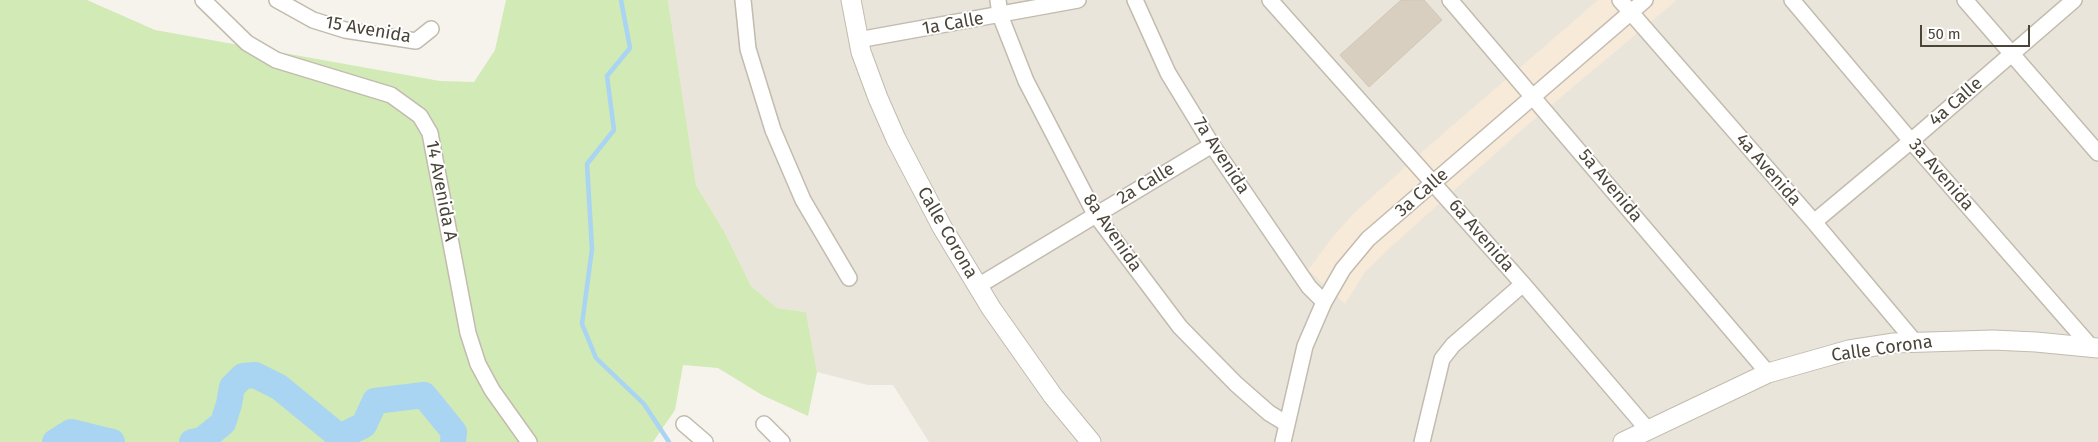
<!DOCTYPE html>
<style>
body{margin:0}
#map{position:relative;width:2098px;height:442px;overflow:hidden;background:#f6f3ec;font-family:"Fira Sans",sans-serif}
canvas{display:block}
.scale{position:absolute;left:1920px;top:25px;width:110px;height:22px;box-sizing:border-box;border:2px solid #4b4439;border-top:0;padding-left:6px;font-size:15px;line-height:18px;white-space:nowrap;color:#4b4439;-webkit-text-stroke:4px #fff;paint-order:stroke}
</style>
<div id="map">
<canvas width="2098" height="442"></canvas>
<div class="scale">50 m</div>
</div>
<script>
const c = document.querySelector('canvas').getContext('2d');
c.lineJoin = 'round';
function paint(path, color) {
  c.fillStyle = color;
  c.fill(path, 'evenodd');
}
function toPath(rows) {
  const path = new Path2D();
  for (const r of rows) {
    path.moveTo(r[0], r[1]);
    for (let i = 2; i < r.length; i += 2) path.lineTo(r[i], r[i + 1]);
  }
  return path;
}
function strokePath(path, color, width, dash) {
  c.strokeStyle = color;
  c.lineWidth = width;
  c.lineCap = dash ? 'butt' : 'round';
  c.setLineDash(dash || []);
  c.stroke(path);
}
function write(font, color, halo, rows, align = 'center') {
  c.font = font + ' "Fira Sans",sans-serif';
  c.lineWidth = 4;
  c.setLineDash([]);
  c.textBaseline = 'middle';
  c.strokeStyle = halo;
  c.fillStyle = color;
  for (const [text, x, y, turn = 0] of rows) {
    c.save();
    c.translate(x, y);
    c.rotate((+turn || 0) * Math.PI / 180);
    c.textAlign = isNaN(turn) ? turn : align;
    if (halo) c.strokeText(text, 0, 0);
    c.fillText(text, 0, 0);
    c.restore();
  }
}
const residential = toPath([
 [668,0,2098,0,2098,442,929,442,893,385,868,385,817,372,806,312,777,308,751,286,725,233,696,185]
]);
const commercial = toPath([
 [1598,0,1677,0,1524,128,1393,245,1365,272,1345,304,1308,270,1331,239,1352,215,1416,157]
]);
const green = toPath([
 [0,0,87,0,155,30,440,81,474,82,495,50,506,0,668,0,696,185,725,233,751,286,777,308,806,312,817,372,808,416,762,395,718,368,683,365,675,410,653,442,0,442]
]);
const stream = toPath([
 [621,0,630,48,607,76,614,130,587,164,592,249,582,324,596,358,644,404,669,442]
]);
const river = toPath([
 [55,442,71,432,112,442],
 [192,442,202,440,223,423,229,404,232,387,243,376,255,375,279,387,340,437,364,425,375,401,424,395,454,432,453,442]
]);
const building = toPath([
 [1401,0,1424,0,1442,20,1369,87,1340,55,1401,0]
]);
const minor = toPath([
 [203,0,247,43,276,60,391,95,420,116,430,133,468,333,478,364,492,390,529,442],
 [277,0,313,20,345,30,416,41,431,29],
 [743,0,748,49,773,130,803,200,849,278],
 [998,0,1000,15,1026,81,1095,214,1180,327,1236,384,1269,413,1287,424],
 [1135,0,1168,73,1212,145,1309,287,1324,302],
 [1270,0,1523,284,1648,430],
 [1450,0,1768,373],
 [1620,0,1814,222,1915,342],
 [1792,0,1911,141,2092,348],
 [1965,0,2098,153],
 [858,40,1078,0],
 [1814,222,1911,141,2074,0],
 [978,286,1212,145],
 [684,424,705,442],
 [764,424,782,442],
 [1283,442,1305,346,1324,302,1343,269,1368,239,1645,0],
 [1422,442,1442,359,1453,345,1523,284]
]);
const tertiary = toPath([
 [851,0,861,52,878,98,896,139,942,227,991,308,1053,396,1091,442],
 [1623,442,1768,373,1849,350,1894,343,1993,340,2036,342,2098,348]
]);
const streetNames = [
 ["1a Calle",953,24,-10],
 ["15 Avenida",368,30,10],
 ["4a Calle",1956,102,-41],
 ["7a Avenida",1221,156,57],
 ["4a Avenida",1768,170,49],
 ["3a Avenida",1941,175,49],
 ["2a Calle",1146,184,-31],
 ["5a Avenida",1610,186,50],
 ["14 Avenida A",441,191,79],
 ["3a Calle",1422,193,-41],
 ["Calle Corona",947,233,60],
 ["8a Avenida",1112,233,56],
 ["6a Avenida",1481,236,49],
 ["Calle Corona",1882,349,-8]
];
paint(residential, '#eae5da');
paint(commercial, '#f7ead8');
paint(green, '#d2eab5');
strokePath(stream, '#a9d4f2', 4.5);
strokePath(river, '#a9d4f2', 26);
paint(building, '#d8cfc1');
strokePath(building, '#d3c7b4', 1);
strokePath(minor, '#c2bbae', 18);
strokePath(tertiary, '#c2bbae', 21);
strokePath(minor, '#fff', 15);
strokePath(tertiary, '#fff', 19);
write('18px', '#4b4439', '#fff', streetNames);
</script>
